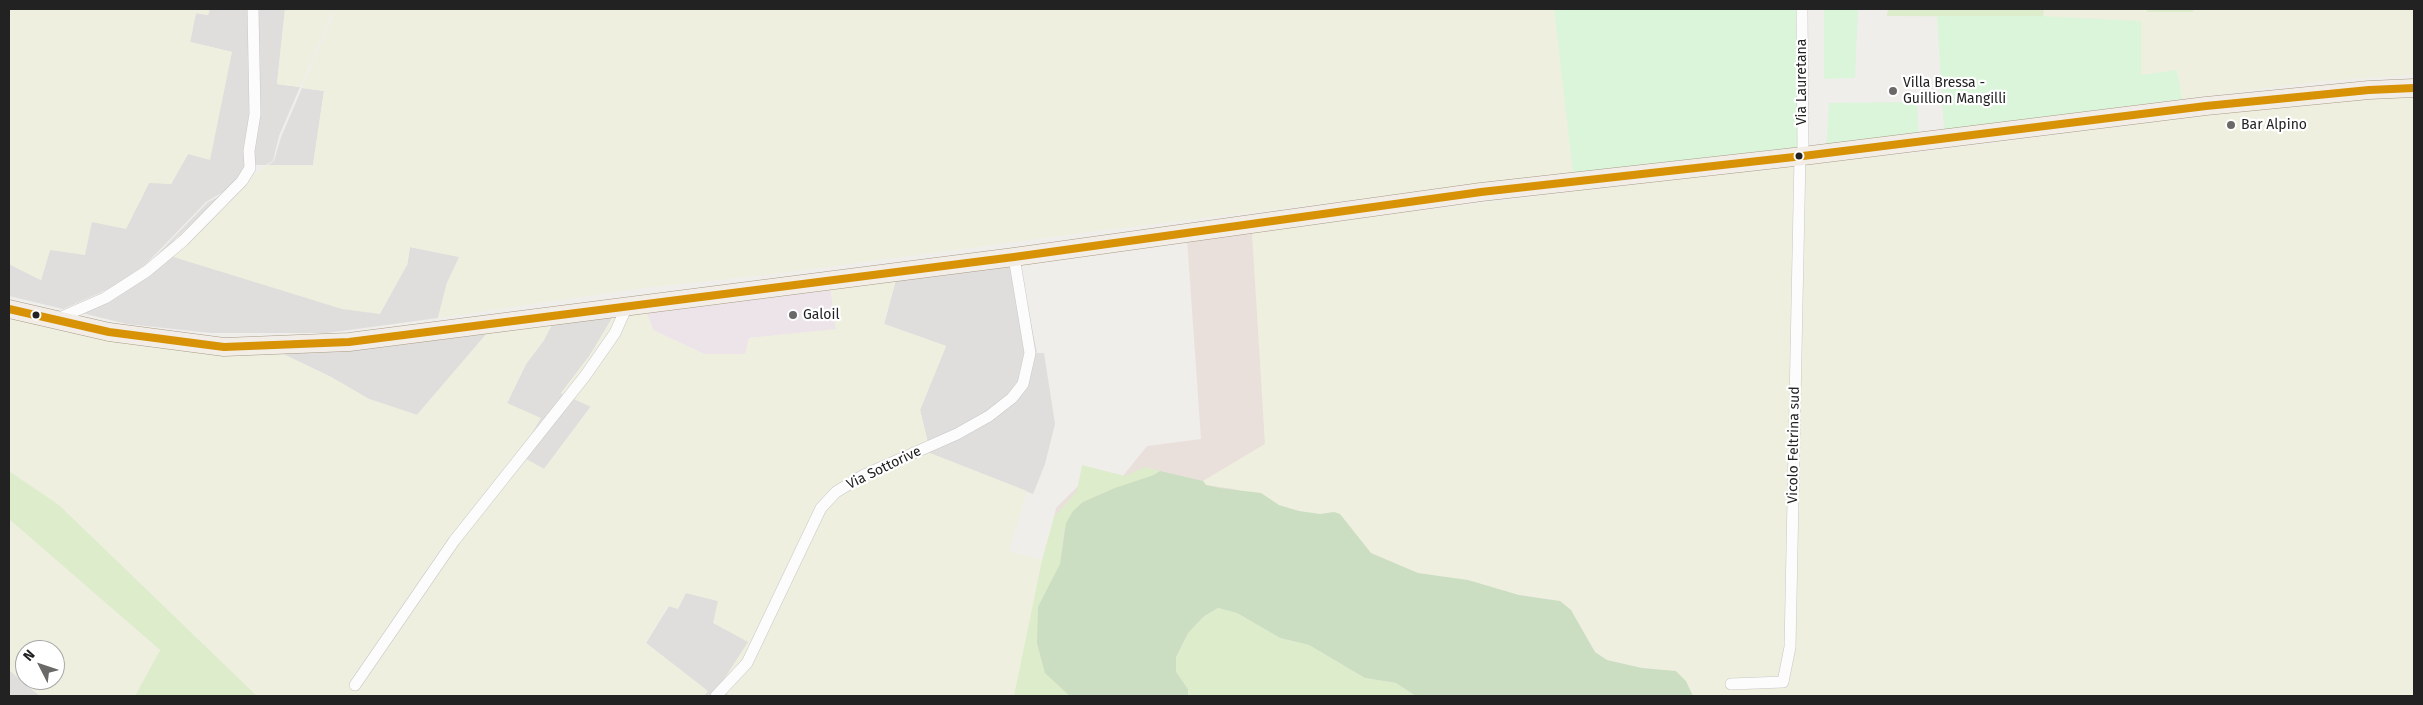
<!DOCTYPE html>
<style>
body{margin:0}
#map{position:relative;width:2423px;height:705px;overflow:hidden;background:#f0eeeb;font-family:"Fira Sans",sans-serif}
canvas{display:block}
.frame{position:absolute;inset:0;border:10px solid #222;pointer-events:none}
.north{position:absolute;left:15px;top:640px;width:50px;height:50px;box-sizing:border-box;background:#fff;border:1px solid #a7a7a7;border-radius:50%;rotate:311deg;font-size:14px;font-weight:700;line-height:20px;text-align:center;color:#222}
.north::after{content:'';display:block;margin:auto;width:18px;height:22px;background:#6a6968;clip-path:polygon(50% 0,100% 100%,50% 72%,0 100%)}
</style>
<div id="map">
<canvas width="2423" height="705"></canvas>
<div class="frame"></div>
<div class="north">N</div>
</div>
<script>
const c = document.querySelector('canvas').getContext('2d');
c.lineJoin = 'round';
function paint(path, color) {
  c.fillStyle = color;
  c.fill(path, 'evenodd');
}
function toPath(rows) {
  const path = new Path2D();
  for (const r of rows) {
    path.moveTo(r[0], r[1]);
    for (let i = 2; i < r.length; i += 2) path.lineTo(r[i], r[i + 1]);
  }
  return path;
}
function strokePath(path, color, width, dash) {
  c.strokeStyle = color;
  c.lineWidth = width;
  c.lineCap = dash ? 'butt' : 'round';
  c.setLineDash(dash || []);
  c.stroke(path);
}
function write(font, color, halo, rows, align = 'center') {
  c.font = font + ' "Fira Sans",sans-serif';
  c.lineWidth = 4.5;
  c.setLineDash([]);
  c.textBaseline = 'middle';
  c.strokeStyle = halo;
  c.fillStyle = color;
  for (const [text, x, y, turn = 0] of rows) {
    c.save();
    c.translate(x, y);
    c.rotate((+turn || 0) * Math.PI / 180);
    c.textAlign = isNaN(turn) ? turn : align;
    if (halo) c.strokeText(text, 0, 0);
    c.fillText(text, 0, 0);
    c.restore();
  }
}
const residential = toPath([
 [210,9,285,9,277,84,300,87,279,136,273,161,266,165,252,165,223,192,206,202,145,265,113,287,63,309,9,296,9,264,41,280,50,250,92,222,140,201,149,182,171,184,188,154,232,52,190,42,196,13,208,15],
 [302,88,324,91,313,165,268,165,274,161,281,137],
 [225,193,407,266,410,247,460,257,447,283,438,318,327,333,211,333,127,324,65,309,101,295,147,265,208,202],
 [1019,261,1037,353,1044,353,1055,424,1045,464,1033,494,917,448,928,443,920,410,946,346,884,324,897,276],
 [617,310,590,355,561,393,591,406,544,469,518,455,507,403,526,364,544,340,555,318],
 [489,331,417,415,369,399,331,377,281,353,329,352],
 [686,593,719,601,749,642,719,687,730,696,704,696,707,691,646,643,669,606],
 [9,670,40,696,9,696]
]);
const industrial = toPath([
 [830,285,836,330,749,338,746,354,704,354,653,330,645,307]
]);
const military = toPath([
 [1260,231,1271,449,1173,696,1017,696,1056,508,1091,473,1122,477,1147,446,1201,439,1187,239]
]);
const farmland = toPath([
 [9,9,210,9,208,15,196,13,190,42,232,52,210,160,188,154,171,184,149,183,126,229,92,222,85,255,50,250,41,280,9,264],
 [285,9,334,9,300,87,277,84],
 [336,9,1554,9,1573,173,1098,231,767,275,643,288,438,318,447,283,459,257,410,247,407,265,380,314,342,309,167,255,175,239,225,193,268,165,313,165,324,91,302,88],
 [2044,9,2147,9,2148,12,2193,12,2193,9,2414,9,2414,75,2325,81,2182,99,2177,70,2141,75,2043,17],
 [2414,94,2414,696,1693,696,1690,687,1676,671,1642,668,1607,660,1595,652,1571,610,1553,599,1519,595,1468,580,1418,573,1371,553,1340,514,1334,512,1320,514,1299,511,1234,489,1206,485,1203,481,1265,444,1252,232,1618,186,1954,148,2203,115],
 [897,276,884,324,946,346,920,410,928,443,917,448,1027,491,1009,551,1042,560,1014,696,730,696,719,687,748,642,713,623,718,601,686,593,678,609,668,606,646,643,708,691,704,696,257,696,59,505,9,471,9,315,123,343,186,351,281,353,331,377,369,399,417,415,489,331,555,318,544,340,526,364,507,403,541,418,519,455,544,469,591,407,561,393,590,355,617,310,645,307,653,330,704,354,745,354,749,338,836,329,830,285],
 [9,519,160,650,135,696,40,696,9,670],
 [25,650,55,650,55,680,25,680]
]);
const grass = toPath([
 [1888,9,2044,9,2043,17,1887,16],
 [2147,9,2193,9,2193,12,2147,12],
 [1082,465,1125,476,1145,467,1160,471,1155,475,1115,488,1083,502,1064,530,1060,564,1041,601,1037,643,1045,673,1070,696,1014,696,1042,560,1054,517,1077,491],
 [9,471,59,505,257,696,135,696,160,650,9,519],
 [1218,608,1237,613,1280,638,1309,645,1365,678,1396,683,1414,695,1422,696,1188,696,1188,689,1176,672,1176,657,1188,633,1203,617]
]);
const forest = toPath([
 [1160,471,1203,481,1206,485,1220,488,1261,493,1279,505,1299,511,1320,514,1334,512,1340,514,1371,553,1418,573,1468,580,1519,595,1560,601,1571,610,1595,652,1607,660,1642,668,1676,671,1686,681,1693,696,1422,696,1414,695,1396,683,1365,678,1309,645,1280,638,1237,613,1218,608,1203,617,1188,633,1176,657,1176,672,1188,689,1188,696,1070,696,1045,673,1037,643,1038,607,1060,564,1066,523,1073,511,1083,502,1115,488,1154,475]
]);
const park = toPath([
 [1554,9,1797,9,1798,147,1573,173],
 [1824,9,1858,9,1855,78,1824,79],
 [1937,16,2038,16,2141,21,2141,75,2177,70,2182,99,1944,130],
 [1917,102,1919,136,1826,148,1829,103]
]);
const minor = toPath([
 [1802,9,1803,156],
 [57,319,105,298,147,271,183,241,242,181,250,168,249,151,255,114,253,9],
 [1731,684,1783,682,1790,647,1800,156],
 [355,685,454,541,585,376,615,333,627,306],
 [716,696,747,663,821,508,836,492,864,475,957,434,989,416,1012,398,1023,384,1030,353,1014,257]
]);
const primary = toPath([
 [9,309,109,332,224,347,349,342,1014,257,1481,192,1803,156,2206,106,2369,90,2414,88]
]);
const bus1 = toPath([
 [9,309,109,332,224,347,349,342,1014,257,1481,192,1803,156,2206,106,2369,90,2414,88]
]);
const markers = [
 [1893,91,5,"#6a6968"],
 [2231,125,5,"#6a6968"],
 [1799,156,4.5,"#222"],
 [36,315,4.5,"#222"],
 [793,315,5,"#6a6968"]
];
const streetNames = [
 ["Via Lauretana",1802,82,-90],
 ["Vicolo Feltrina sud",1794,445,-89],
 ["Via Sottorive",884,468,-26]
];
const poiNames = [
 ["Villa Bressa -",1903,83],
 ["Guillion Mangilli",1903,99],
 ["Bar Alpino",2241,125],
 ["Galoil",803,315]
];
paint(residential, '#dfdedc');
paint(industrial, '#ede4e9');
paint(military, '#eae0db');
paint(farmland, '#efefdf');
paint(grass, '#ddeccb');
paint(forest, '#cbdec1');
paint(park, '#daf5da');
strokePath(minor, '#c9c8c7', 12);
strokePath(primary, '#a79c86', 19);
strokePath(minor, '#fdfcfc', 11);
strokePath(primary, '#f3ede7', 18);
strokePath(bus1, '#d79205', 8);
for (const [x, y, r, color] of markers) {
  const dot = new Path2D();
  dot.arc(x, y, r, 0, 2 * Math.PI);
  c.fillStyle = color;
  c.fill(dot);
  strokePath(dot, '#fff', 2);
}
write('14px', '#222', '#fff', streetNames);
write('14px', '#222', '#fff', poiNames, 'left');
</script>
